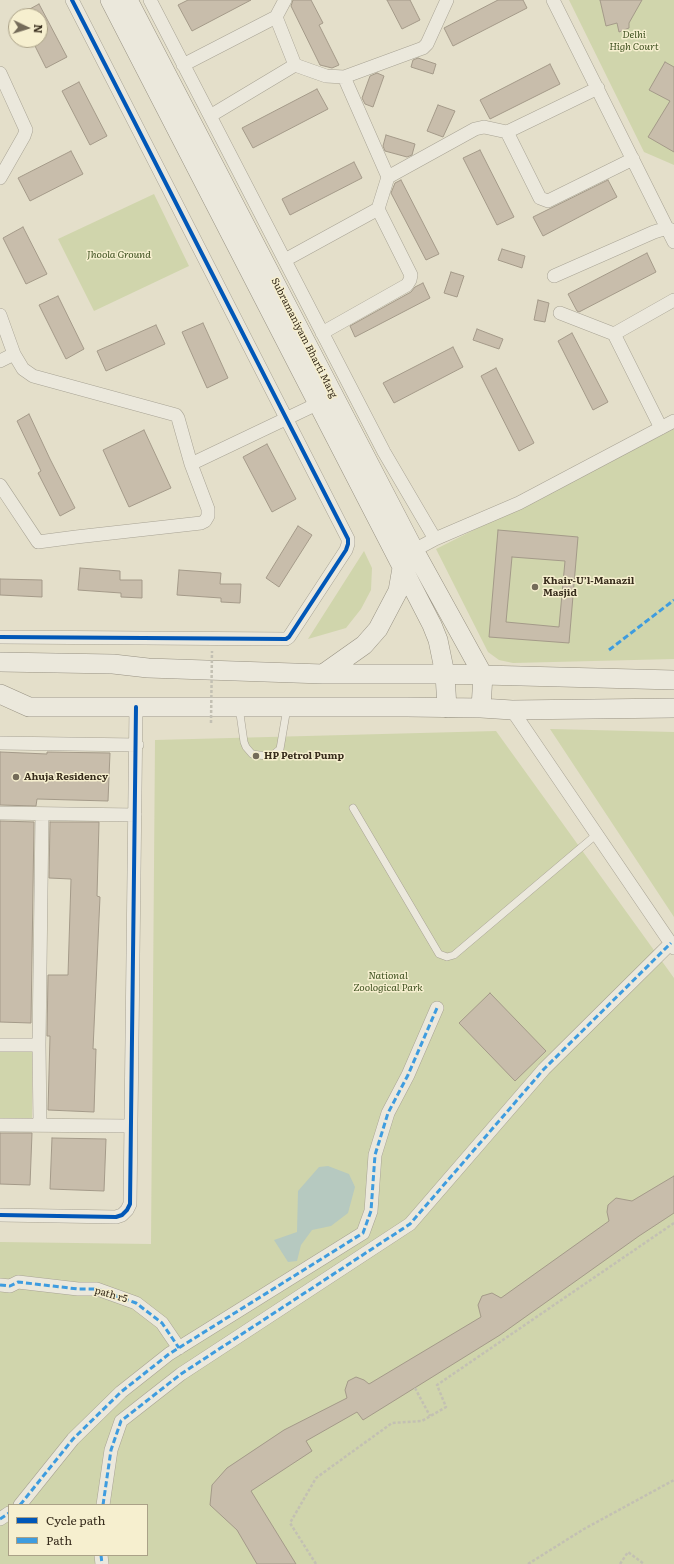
<!DOCTYPE html>
<meta charset="utf-8">
<style>
body{margin:0}
#map{position:relative;width:674px;height:1564px;overflow:hidden;background:#e4dfca;font-family:Literata,serif}
canvas{display:block}
.legend{position:absolute;left:8px;top:1504px;width:140px;height:52px;box-sizing:border-box;background:#f6efcf;border:1px solid #aaa187;margin:0;padding:5px 7px;list-style:none;font-size:12px;color:#372c1c}
.legend li{display:flex;align-items:center;gap:8px;height:20px}
.legend b{width:20px;border:1px solid #aaa187}
.north{position:absolute;left:8px;top:8px;width:40px;height:40px;box-sizing:border-box;background:#f6efcf;border:1px solid #aaa187;border-radius:50%;rotate:94deg;font-size:11px;font-weight:700;line-height:16px;text-align:center;color:#372c1c}
.north::after{content:'';display:block;margin:auto;width:14px;height:18px;background:#746b59;clip-path:polygon(50% 0,100% 100%,50% 72%,0 100%)}
</style>
<div id="map">
<canvas width="674" height="1564"></canvas>
<ul class="legend">
<li><b style="height:5px;background:#0057b8"></b>Cycle path</li>
<li><b style="height:5px;background:#3e9cdf"></b>Path</li>
</ul>
<div class="north">N</div>
</div>
<script>
const c = document.querySelector('canvas').getContext('2d');
c.lineJoin = 'round';
function paint(path, color) {
  c.fillStyle = color;
  c.fill(path, 'evenodd');
}
function toPath(rows) {
  const path = new Path2D();
  for (const r of rows) {
    path.moveTo(r[0], r[1]);
    for (let i = 2; i < r.length; i += 2) path.lineTo(r[i], r[i + 1]);
  }
  return path;
}
function strokePath(path, color, width, dash) {
  c.strokeStyle = color;
  c.lineWidth = width;
  c.lineCap = dash ? 'butt' : 'round';
  c.setLineDash(dash || []);
  c.stroke(path);
}
function write(font, color, halo, rows, align = 'center') {
  c.font = font + ' Literata,serif';
  c.lineWidth = 3;
  c.setLineDash([]);
  c.textBaseline = 'middle';
  c.strokeStyle = halo;
  c.fillStyle = color;
  for (const [text, x, y, turn = 0] of rows) {
    c.save();
    c.translate(x, y);
    c.rotate((+turn || 0) * Math.PI / 180);
    c.textAlign = isNaN(turn) ? turn : align;
    if (halo) c.strokeText(text, 0, 0);
    c.fillText(text, 0, 0);
    c.restore();
  }
}
const green = toPath([
 [569,0,674,0,674,165,644,152],
 [154,194,189,266,94,311,58,239],
 [674,429,674,659,513,663,499,660,488,652,436,549],
 [364,551,372,568,371,590,361,609,346,628,308,639],
 [550,729,674,732,674,917],
 [496,731,674,978,674,1564,0,1564,0,1242,151,1244,155,740],
 [9,1505,147,1505,147,1555,9,1555],
 [0,1050,32,1050,32,1118,0,1118]
]);
const water = toPath([
 [328,1166,349,1174,355,1187,348,1213,331,1226,312,1230,301,1245,297,1261,288,1262,274,1240,297,1232,298,1191,319,1167]
]);
const building = toPath([
 [188,0,251,0,192,31,178,5,188,0],
 [293,0,311,0,323,23,319,25,339,65,332,68,320,65,291,6,293,0],
 [387,0,410,0,420,20,402,29,387,0],
 [498,0,523,0,527,8,453,46,444,28,498,0],
 [600,0,642,0,629,23,629,28,619,32,617,23,606,26,600,0],
 [39,4,67,57,46,68,32,40,40,40,40,16,17,16,39,4],
 [418,58,436,64,433,74,411,67,413,60,418,58],
 [665,62,674,67,674,152,648,137,670,101,649,90,665,62],
 [550,64,560,84,490,119,480,100,550,64],
 [377,73,384,76,373,107,365,104,362,98,370,76,377,73],
 [79,82,107,136,90,145,62,91,79,82],
 [317,89,328,109,253,148,242,128,317,89],
 [438,105,455,111,443,137,427,131,438,105],
 [386,135,415,144,412,155,407,157,385,151,383,146,386,135],
 [480,150,514,217,497,225,463,158,480,150],
 [71,151,83,174,30,201,18,178,71,151],
 [354,162,362,178,290,215,282,199,354,162],
 [401,180,439,254,426,260,391,193,395,183,401,180],
 [608,180,617,197,543,236,533,217,608,180],
 [23,227,47,274,26,284,3,238,23,227],
 [502,249,525,256,522,268,498,260,502,249],
 [647,253,656,272,579,312,577,311,568,294,647,253],
 [451,272,464,276,457,297,444,293,451,272],
 [423,283,430,298,355,337,350,326,411,292,415,287,423,283],
 [58,296,84,349,66,359,39,305,58,296],
 [538,300,549,303,545,322,534,320,538,300],
 [203,323,228,378,207,388,182,332,203,323],
 [156,325,165,344,106,371,97,351,156,325],
 [477,329,503,339,499,349,473,340,477,329],
 [572,333,608,402,593,410,558,341,572,333],
 [453,347,463,367,394,403,383,383,453,347],
 [496,368,534,443,519,451,481,376,496,368],
 [29,414,50,459,75,508,60,516,38,473,41,471,17,421,29,414],
 [144,430,171,488,129,507,103,450,144,430],
 [267,444,296,499,272,512,243,457,267,444],
 [298,526,312,535,279,587,266,578,298,526],
 [498,530,578,537,569,643,489,637,498,530],
 [512,557,565,561,559,627,506,622,512,557],
 [80,568,120,571,120,580,142,580,142,598,121,597,121,593,78,590,80,568],
 [179,570,221,573,220,584,241,584,240,603,221,602,221,598,177,595,179,570],
 [0,579,42,580,42,597,0,595,0,579],
 [0,752,47,754,47,752,110,753,108,801,37,799,36,806,0,805,0,752],
 [0,821,34,822,31,1023,0,1022,0,821],
 [50,822,99,822,97,896,100,897,93,1049,96,1049,94,1112,48,1110,50,1036,47,1036,48,975,68,975,71,879,49,878,50,822],
 [490,993,546,1051,515,1081,459,1023,490,993],
 [0,1133,32,1133,30,1185,0,1184,0,1133],
 [52,1138,106,1139,104,1191,50,1189,52,1138],
 [674,1176,674,1213,639,1236,500,1335,363,1420,357,1412,306,1441,312,1451,251,1491,296,1564,257,1564,237,1530,210,1505,212,1485,227,1468,284,1430,347,1398,345,1390,348,1381,356,1377,364,1380,369,1384,481,1317,478,1305,482,1296,492,1293,501,1298,609,1221,607,1212,608,1205,616,1198,632,1201,674,1176]
]);
const path = toPath([
 [415,1388,430,1416],
 [316,1564,290,1523,316,1478,392,1423,422,1421,446,1407,437,1385,674,1223],
 [528,1564,584,1529,674,1480],
 [620,1564,628,1552,644,1564]
]);
const lane = toPath([
 [239,707,244,742,246,747,252,754,266,756,274,754,280,749,287,708],
 [353,808,439,954,447,957,454,955,597,834]
]);
const street = toPath([
 [150,0,384,452,435,539],
 [553,0,674,242],
 [276,17,285,0],
 [183,65,276,17,295,65,210,116],
 [295,65,326,76,344,77,423,48,427,44,447,0],
 [0,73,26,130,24,136,0,178],
 [344,77,388,177],
 [598,88,507,132,540,198,548,201,633,159],
 [378,209,388,177,475,129,484,127,507,132],
 [285,260,378,209,411,275,410,280,407,285,322,333],
 [554,276,654,232,667,228,674,231],
 [560,313,614,334],
 [0,315,14,354,23,369,33,376,176,415,178,418,191,464,208,509,208,516,205,521,201,523,76,537,38,542,0,485],
 [0,361,14,354],
 [661,428,614,334,674,300],
 [191,464,317,404],
 [407,554,435,539,519,503,674,421],
 [0,637,286,639,289,637,346,550,348,544,348,539,72,0],
 [512,710,674,948],
 [0,743,137,745],
 [0,813,135,815],
 [0,1045,39,1045],
 [0,1125,131,1126],
 [40,1125,39,1045,42,814],
 [0,1215,116,1217,122,1215,127,1210,130,1204,136,707],
 [0,1285,10,1286,18,1282,78,1289,97,1289,136,1303,162,1323,179,1348],
 [20,1505,73,1439,121,1392,169,1354,363,1233,371,1211,375,1155,388,1113,408,1075,437,1008],
 [103,1505,111,1450,121,1421,181,1374,410,1224,544,1069,671,943],
 [0,1519,9,1513],
 [101,1555,102,1564]
]);
const secondary = toPath([
 [110,0,432,625,438,640,445,674,447,708],
 [128,0,414,550,483,675],
 [0,662,113,664,148,668,323,674,445,674,674,680],
 [323,674,364,645,378,629,398,591,402,568],
 [0,694,29,707,407,707,481,708,512,710,674,708],
 [481,708,483,675]
]);
const pathBridge = toPath([
 [211,723,212,651]
]);
const quiet = toPath([
 [609,650,674,600],
 [0,1285,10,1286,18,1282,78,1289,97,1289,136,1303,162,1323,179,1348],
 [20,1505,73,1439,121,1392,169,1354,363,1233,371,1211,375,1155,388,1113,408,1075,437,1008],
 [103,1505,111,1450,121,1421,181,1374,410,1224,544,1069,671,943],
 [0,1519,9,1513],
 [101,1555,102,1564]
]);
const cycleway = toPath([
 [0,637,286,639,289,637,346,550,348,544,348,539,72,0],
 [0,1215,116,1217,122,1215,127,1210,130,1204,136,707]
]);
const markers = [
 [535,587,4,"#746b59"],
 [256,756,4,"#746b59"],
 [16,777,4,"#746b59"]
];
const parkNames = [
 ["Delhi",634,35],
 ["High Court",634,47],
 ["Jhoola Ground",119,255],
 ["National",388,976],
 ["Zoological Park",388,988]
];
const streetNames = [
 ["Subramaniyam Bharti Marg",304,338,63],
 ["path r5",111,1295,16]
];
const poiNames = [
 ["Khair-U’l-Manazil",543,581],
 ["Masjid",543,593],
 ["HP Petrol Pump",264,756],
 ["Ahuja Residency",24,777]
];
paint(green, '#d0d5ac');
paint(water, '#b6c9c0');
paint(building, '#c8bdab');
strokePath(building, '#a49a89', 1);
strokePath(lane, '#a8a394', 8);
strokePath(street, '#a8a394', 14);
strokePath(secondary, '#989283', 20);
strokePath(path, '#c3c0b3', 2.5, [3, 2]);
strokePath(lane, '#ebe8dc', 7);
strokePath(street, '#ebe8dc', 13);
strokePath(secondary, '#ebe8dc', 19);
strokePath(pathBridge, '#c3c0b3', 2.5, [3, 2]);
strokePath(quiet, '#3e9cdf', 3, [6, 3]);
strokePath(cycleway, '#0057b8', 4);
for (const [x, y, r, color] of markers) {
  const dot = new Path2D();
  dot.arc(x, y, r, 0, 2 * Math.PI);
  c.fillStyle = color;
  c.fill(dot);
  strokePath(dot, '#f6efcf', 1.5);
}
write('italic 10px', '#415322', '#f6efcf', parkNames);
write('10px', '#372c1c', '#f6efcf', streetNames);
write('bold 10px', '#372c1c', '#f6efcf', poiNames, 'left');
</script>
